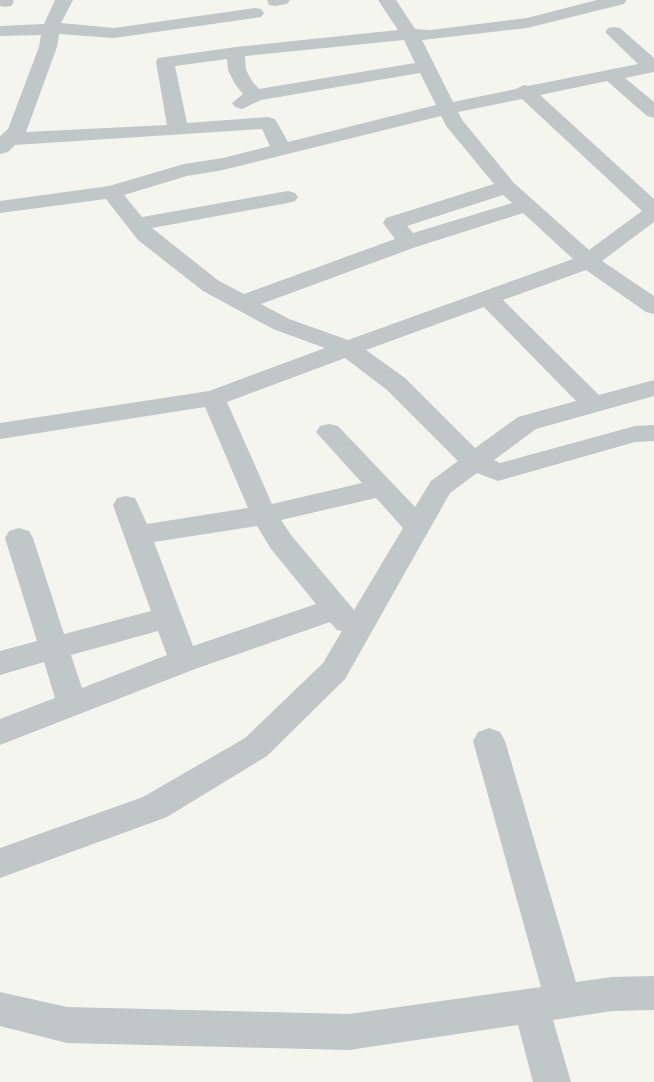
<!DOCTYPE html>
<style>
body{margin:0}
canvas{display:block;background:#f5f5f0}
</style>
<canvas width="654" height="1082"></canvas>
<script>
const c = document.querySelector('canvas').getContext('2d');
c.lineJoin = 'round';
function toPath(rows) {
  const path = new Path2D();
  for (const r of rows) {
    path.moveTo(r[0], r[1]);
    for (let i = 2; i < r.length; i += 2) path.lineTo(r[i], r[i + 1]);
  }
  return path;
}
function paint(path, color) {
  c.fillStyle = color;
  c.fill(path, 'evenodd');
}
const minor = toPath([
 [0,0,13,0,14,2,11,6,5,7,0,6,0,0],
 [55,0,73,0,61,23,114,28,255,8,261,9,264,13,261,17,255,18,114,38,59,34,57,47,26,132,167,125,156,62,158,58,236,47,398,30,378,0,396,0,415,29,430,30,527,18,597,0,627,0,624,4,527,28,422,40,453,102,516,89,524,85,528,86,638,64,605,32,608,28,614,27,620,28,654,58,654,72,625,78,654,102,654,118,647,116,607,81,540,95,654,199,654,222,602,261,654,296,654,314,646,312,586,270,503,300,599,395,654,380,654,396,536,429,494,460,500,463,635,426,654,425,654,441,635,442,498,481,477,473,450,493,345,679,267,756,167,817,0,878,0,848,143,797,245,738,323,663,342,631,337,630,330,622,195,669,0,745,0,719,55,698,44,662,0,675,0,651,37,641,5,538,9,531,19,528,29,531,33,538,64,634,151,611,113,505,117,498,126,496,135,498,147,524,248,508,205,407,0,439,0,423,209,391,325,348,273,329,203,291,138,240,106,199,0,213,0,201,109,186,184,164,223,158,270,146,262,129,15,145,8,152,0,154,0,136,8,129,39,47,41,35,0,36,0,26,44,24,55,0],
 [404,40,415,63,259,89,252,81,246,70,245,56,404,40],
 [227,59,228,70,235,84,243,94,232,103,235,107,242,109,261,100,420,73,436,105,288,142,275,119,268,117,187,123,175,66,227,59],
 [522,99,642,211,589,250,514,183,463,121,458,112,522,99],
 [441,116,447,127,494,184,386,218,383,223,395,239,244,294,219,281,152,228,288,203,295,201,298,197,295,193,288,191,142,217,124,195,187,176,223,170,441,116],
 [503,195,512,203,413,233,407,226,503,195],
 [523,213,573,259,348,340,289,319,261,304,416,247,523,213],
 [484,307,576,401,518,417,475,448,405,378,366,350,484,307],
 [345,358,387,390,458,461,431,481,415,507,338,426,329,424,320,426,316,432,362,483,272,504,227,402,345,358],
 [376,498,403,528,354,610,291,535,281,520,376,498],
 [257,526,271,549,316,604,193,646,154,542,257,526],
 [158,631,167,655,82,688,71,655,158,631],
 [267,0,290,0,287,4,275,6,269,5,267,0],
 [489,728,500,732,505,741,576,982,612,977,654,976,654,1010,612,1011,553,1020,571,1082,533,1082,518,1025,349,1050,67,1043,0,1026,0,992,67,1007,349,1014,541,987,473,741,478,732,489,728]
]);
paint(minor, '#c1c6c8');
</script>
